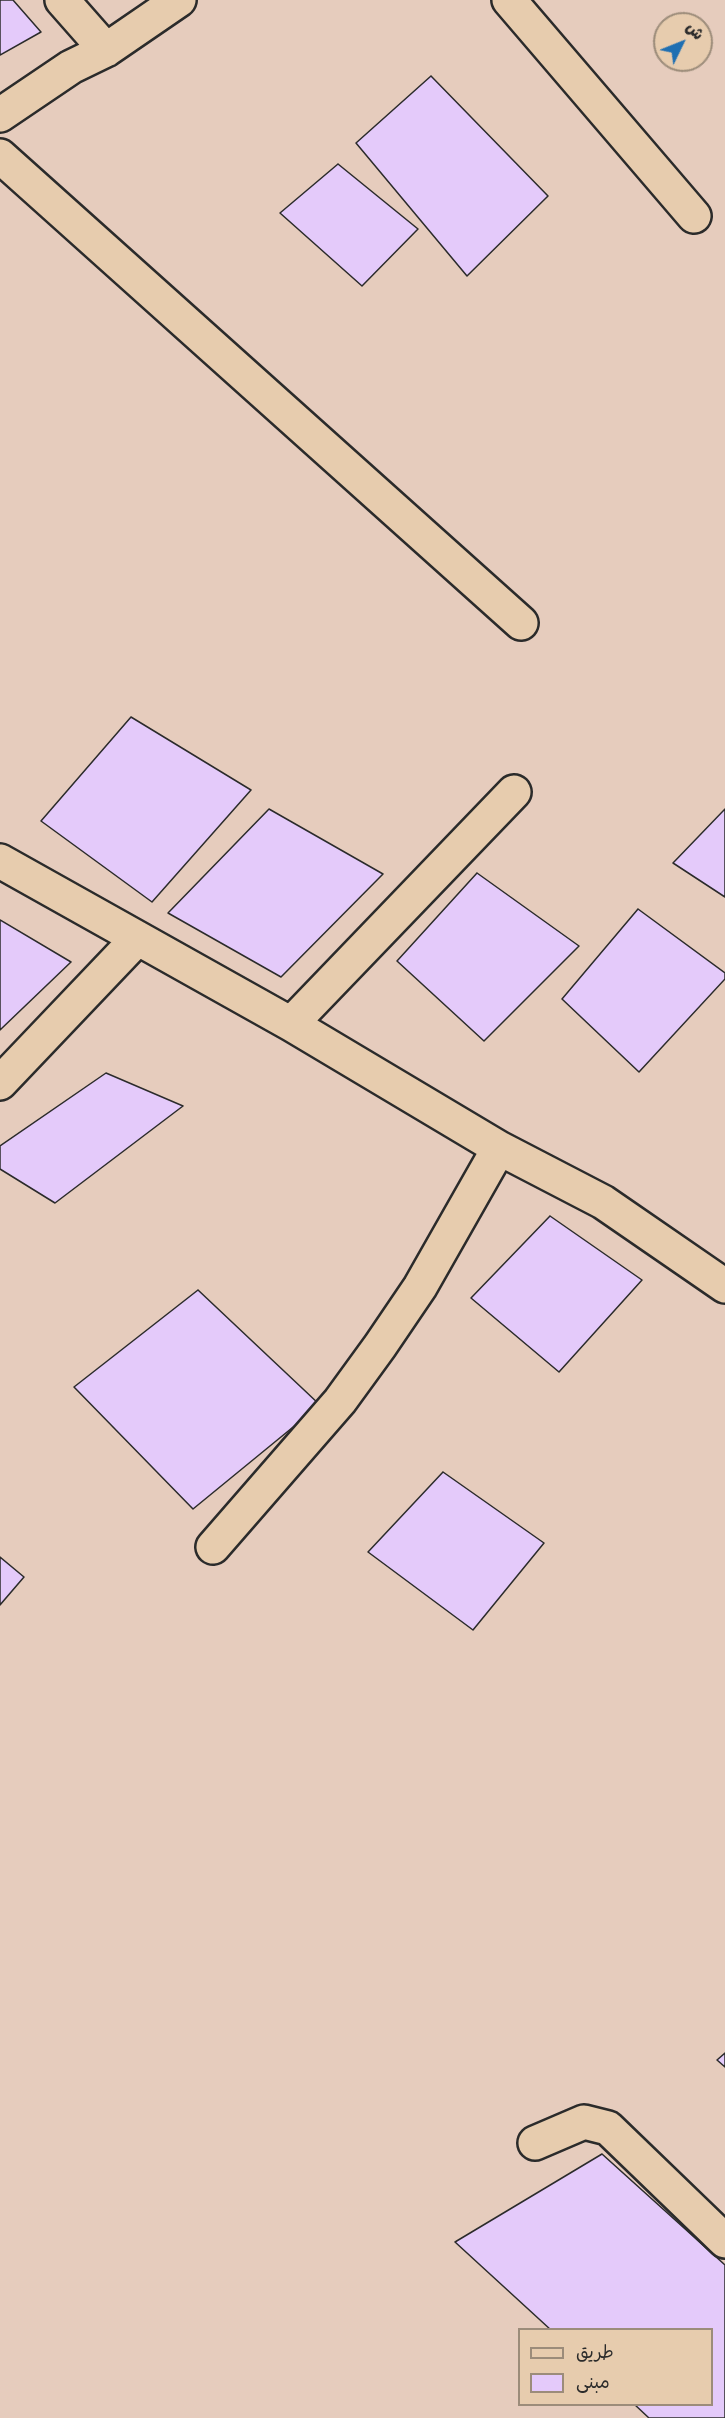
<!DOCTYPE html>
<meta charset="utf-8">
<style>
body{margin:0}
#map{position:relative;width:725px;height:2418px;overflow:hidden;background:#e6ccbd;font-family:Pangolin,"Playpen Sans Arabic",sans-serif}
canvas{display:block}
.legend{position:absolute;left:518px;top:2328px;width:195px;height:78px;box-sizing:border-box;background:#e7ccae;border:2px solid #9c8c7a;margin:0;padding:8px 10px;list-style:none;font-size:18px;color:#2b2b2b}
.legend li{display:flex;align-items:center;gap:12px;height:30px}
.legend b{width:30px;border:2px solid #9c8c7a}
.north{position:absolute;left:653px;top:12px;width:60px;height:60px;box-sizing:border-box;background:#e7ccae;border:2px solid #9c8c7a;border-radius:50%;rotate:47deg;font-size:16px;font-weight:700;line-height:24px;text-align:center;color:#2b2b2b}
.north::after{content:'';display:block;margin:auto;width:21px;height:27px;background:#1f6fb2;clip-path:polygon(50% 0,100% 100%,50% 72%,0 100%)}
</style>
<div id="map">
<canvas width="725" height="2418"></canvas>
<ul class="legend">
<li><b style="height:8px;background:#e7ccae"></b>طريق</li>
<li><b style="height:16px;background:#e4cafa"></b>مبنى</li>
</ul>
<div class="north">ش</div>
</div>
<script>
const c = document.querySelector('canvas').getContext('2d');
c.lineJoin = 'round';
function paint(path, color) {
  c.fillStyle = color;
  c.fill(path, 'evenodd');
}
function toPath(rows) {
  const path = new Path2D();
  for (const r of rows) {
    path.moveTo(r[0], r[1]);
    for (let i = 2; i < r.length; i += 2) path.lineTo(r[i], r[i + 1]);
  }
  return path;
}
function strokePath(path, color, width, dash) {
  c.strokeStyle = color;
  c.lineWidth = width;
  c.lineCap = dash ? 'butt' : 'round';
  c.setLineDash(dash || []);
  c.stroke(path);
}
const building = toPath([
 [0,0,13,0,41,32,0,55,0,0],
 [431,76,548,196,467,276,356,143,431,76],
 [338,164,418,229,362,286,280,213,338,164],
 [131,717,251,790,152,902,41,821,131,717],
 [269,809,383,874,281,977,168,913,269,809],
 [725,809,725,897,673,863,725,809],
 [477,873,579,946,484,1041,397,961,477,873],
 [638,909,725,973,725,979,639,1072,562,999,638,909],
 [0,920,71,962,0,1030,0,920],
 [106,1073,183,1106,55,1203,0,1169,0,1146,106,1073],
 [550,1216,642,1280,559,1372,471,1298,550,1216],
 [198,1290,320,1405,193,1509,74,1387,198,1290],
 [443,1472,544,1543,473,1630,368,1552,443,1472],
 [0,1557,24,1577,0,1605,0,1557],
 [725,2053,725,2067,717,2060,725,2053],
 [602,2154,725,2265,725,2418,649,2418,634,2404,712,2404,712,2330,551,2330,455,2242,602,2154]
]);
const street = toPath([
 [62,0,106,50],
 [509,0,694,216],
 [0,115,71,67,106,50,179,0],
 [0,156,521,623],
 [0,861,291,1024,499,1148,603,1202,725,1286],
 [291,1024,514,792],
 [0,1083,137,939],
 [213,1547,340,1401,380,1346,420,1287,499,1148],
 [535,2143,584,2122,608,2128,725,2241]
]);
paint(building, '#e4cafa');
strokePath(building, '#2b2b2b', 1.5);
strokePath(street, '#2b2b2b', 38);
strokePath(street, '#e7ccae', 33);
</script>
